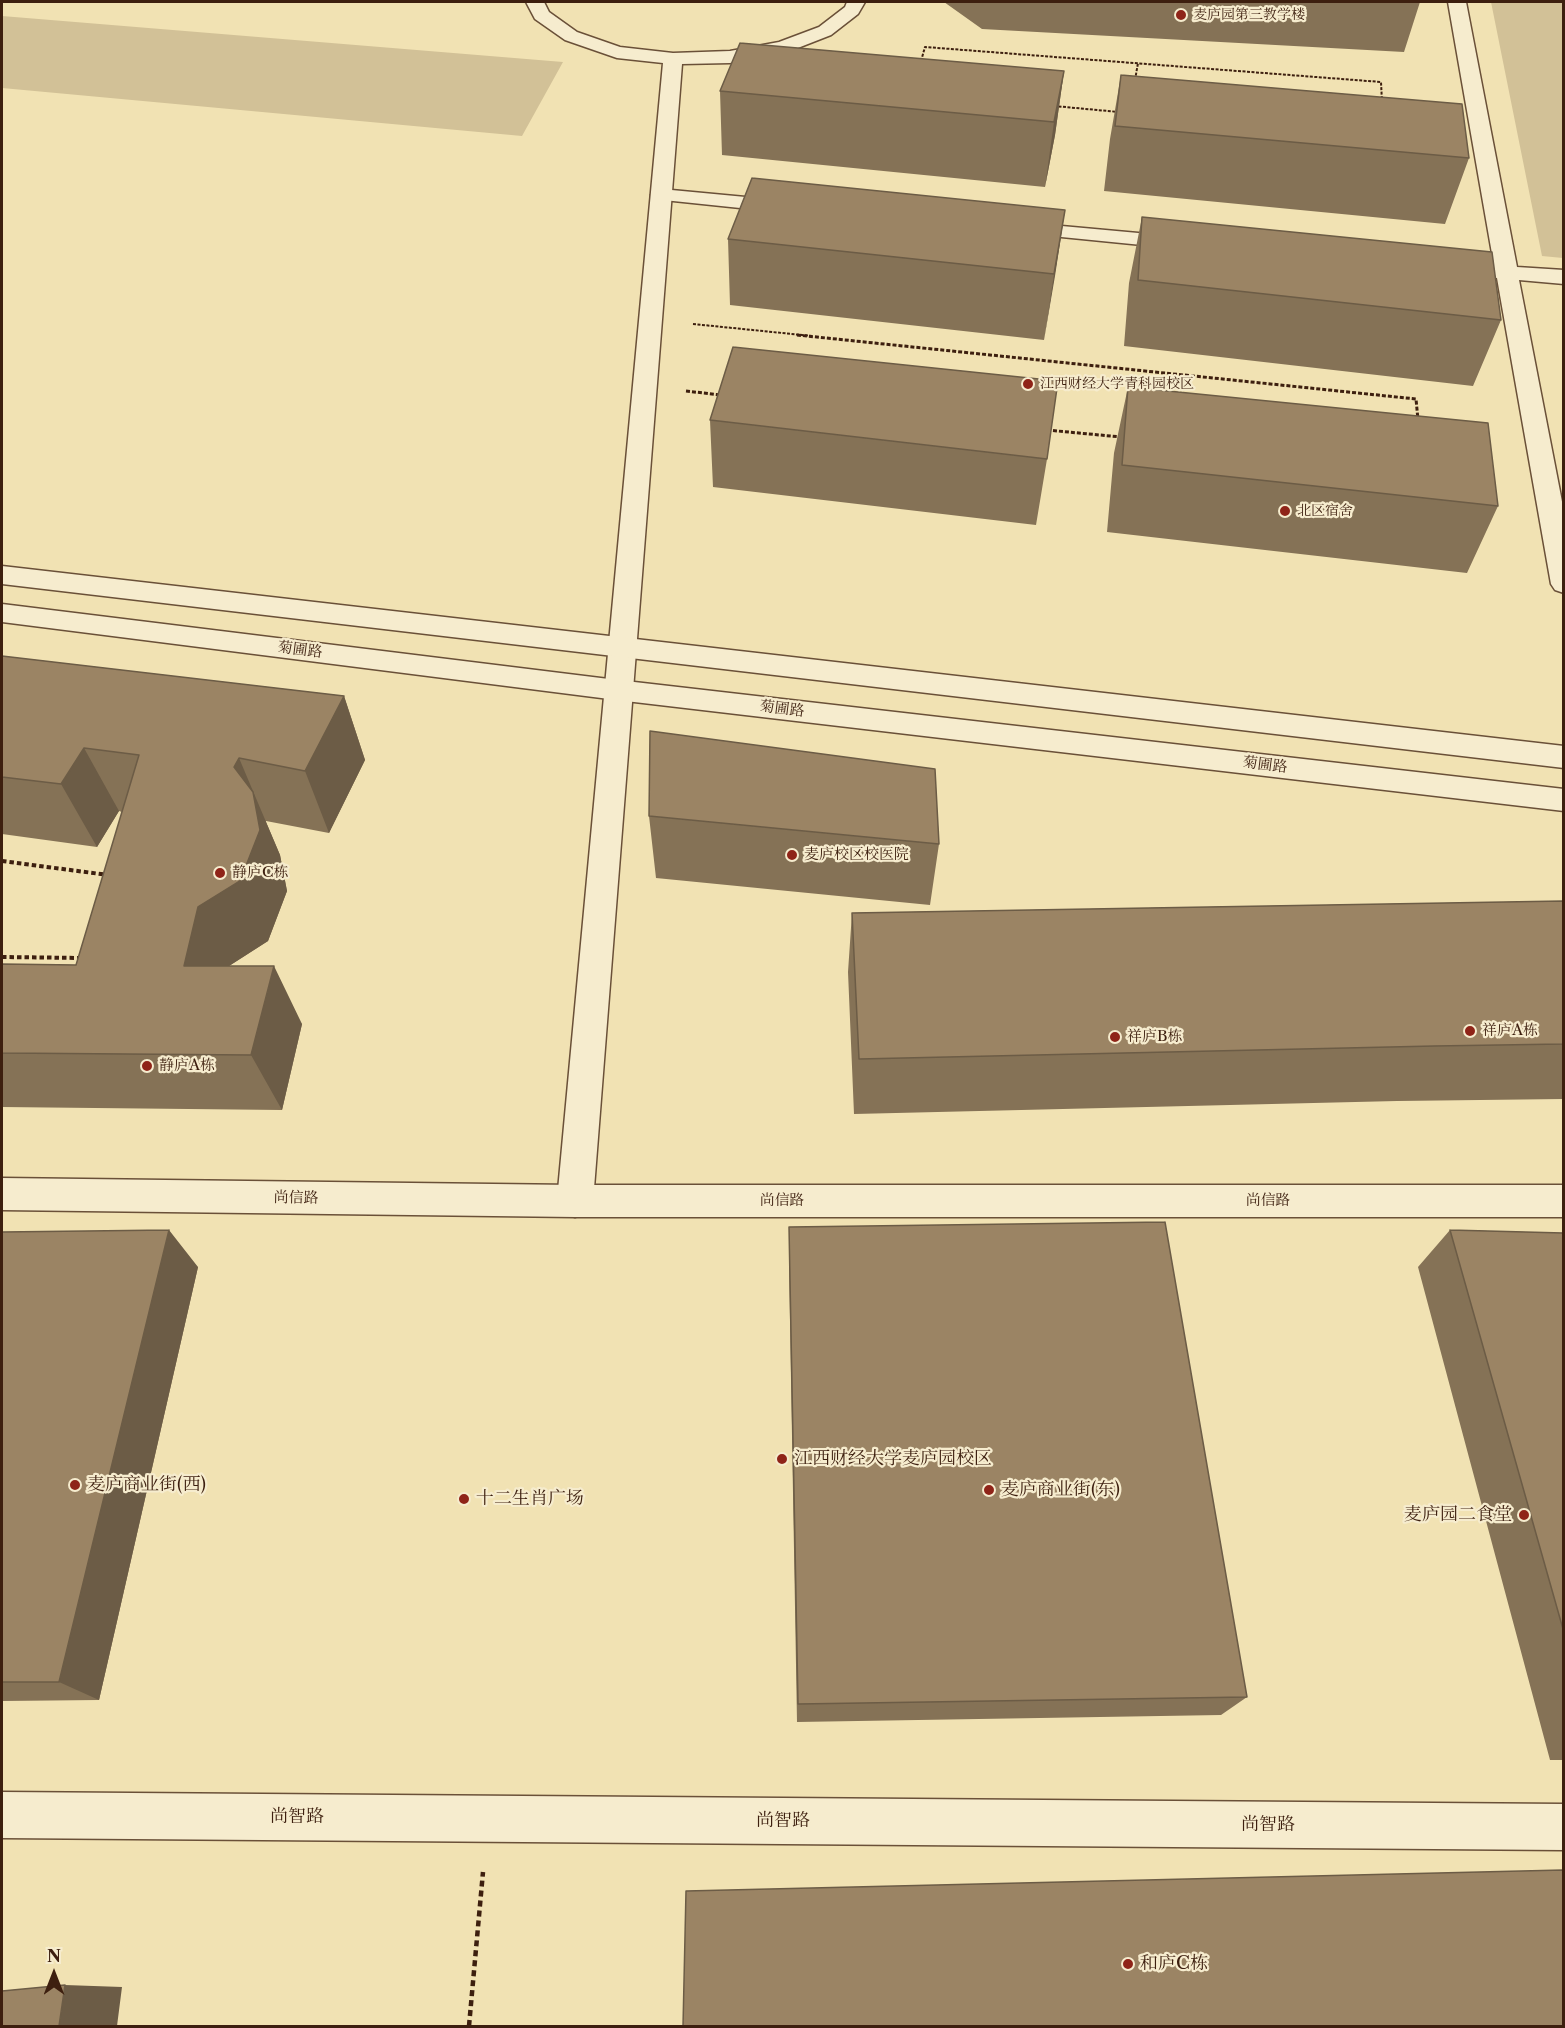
<!DOCTYPE html>
<meta charset="utf-8">
<style>
body{margin:0}
#map{position:relative;width:1565px;height:2028px;overflow:hidden;background:#f1e2b3;font-family:"Libre Caslon Text",serif}
canvas{display:block}
.frame{position:absolute;inset:0;border:3px solid #3d1f0f;pointer-events:none}
.north{position:absolute;left:24px;top:1944px;width:60px;height:60px;-webkit-text-stroke:4px #f6ecce;paint-order:stroke;rotate:0deg;font-size:16px;font-weight:700;line-height:24px;text-align:center;color:#3d1f0f}
.north::after{content:'';display:block;margin:auto;width:21px;height:27px;background:#3d1f0f;clip-path:polygon(50% 0,100% 100%,50% 72%,0 100%)}
</style>
<div id="map">
<canvas width="1565" height="2028"></canvas>
<div class="frame"></div>
<div class="north">N</div>
</div>
<script>
const c = document.querySelector('canvas').getContext('2d');
c.lineJoin = 'round';
function paint(path, color) {
  c.fillStyle = color;
  c.fill(path, 'evenodd');
}
function toPath(rows) {
  const path = new Path2D();
  for (const r of rows) {
    path.moveTo(r[0], r[1]);
    for (let i = 2; i < r.length; i += 2) path.lineTo(r[i], r[i + 1]);
  }
  return path;
}
function strokePath(path, color, width, dash) {
  c.strokeStyle = color;
  c.lineWidth = width;
  c.lineCap = dash ? 'butt' : 'round';
  c.setLineDash(dash || []);
  c.stroke(path);
}
function write(font, color, halo, rows, align = 'center') {
  c.font = font + ' "Libre Caslon Text","Noto Serif SC",serif';
  c.lineWidth = 4.5;
  c.setLineDash([]);
  c.textBaseline = 'middle';
  c.strokeStyle = halo;
  c.fillStyle = color;
  for (const [text, x, y, turn = 0] of rows) {
    c.save();
    c.translate(x, y);
    c.rotate((+turn || 0) * Math.PI / 180);
    c.textAlign = isNaN(turn) ? turn : align;
    if (halo) c.strokeText(text, 0, 0);
    c.fillText(text, 0, 0);
    c.restore();
  }
}
const green = toPath([
 [1491,2,1563,2,1563,258,1542,256],
 [2,16,563,62,522,136,2,88]
]);
const pathFar3 = toPath([
 [921,61,925,47,1381,82,1382,102],
 [1135,80,1138,63],
 [1054,106,1119,112],
 [693,324,812,336]
]);
const pathFar2 = toPath([
 [797,335,1416,399,1418,420],
 [686,391,721,395],
 [1047,430,1121,437]
]);
const pathFar1 = toPath([
 [2,861,108,875],
 [2,957,83,958]
]);
const path = toPath([
 [469,2026,483,1872]
]);
const service = toPath([
 [1448,2,1466,2,1517,267,1564,270,1564,284,1519,280,1564,512,1564,593,1555,590,1551,584,1497,278,1452,275,1444,273,1441,268,1444,263,1452,261,1494,265,1448,2],
 [661,189,788,201,795,203,798,207,795,211,788,213,654,199,651,195,654,191,661,189],
 [1018,222,1182,237,1190,238,1193,243,1190,248,1182,249,1011,232,1007,228,1011,224,1018,222],
 [2,1178,575,1185,1564,1185,1564,1217,575,1217,2,1210,2,1178],
 [2,1792,1564,1804,1564,1850,2,1838,2,1792]
]);
const minor = toPath([
 [526,2,544,2,549,12,577,32,620,47,673,53,730,51,779,42,819,27,845,7,847,2,865,2,858,14,831,35,790,51,730,63,682,64,593,1201,588,1212,575,1217,562,1212,557,1201,663,63,617,58,565,40,535,19,526,2]
]);
const tertiary = toPath([
 [2,566,1564,746,1564,768,2,584,2,566],
 [2,604,617,680,1564,789,1564,811,617,700,2,622,2,604]
]);
const wall = toPath([
 [944,2,1420,2,1404,52,982,29],
 [1064,71,1055,135,1045,187,722,155,720,91],
 [1121,75,1469,158,1445,224,1104,191,1110,139],
 [1065,210,1044,340,730,305,728,239],
 [1142,217,1501,320,1473,386,1124,346,1129,283],
 [1128,387,1498,506,1467,573,1107,532,1114,453],
 [710,420,1047,459,1036,525,713,487],
 [2,656,344,696,365,760,329,833,266,821,266,822,280,855,287,891,268,941,229,966,302,1024,282,1110,2,1107,2,964,76,965,122,812,119,811,97,847,2,834],
 [649,816,939,844,930,905,656,878],
 [1563,901,1563,1099,1397,1101,854,1114,848,972,852,913],
 [789,1227,1247,1697,1221,1715,797,1722,789,1265],
 [1450,1230,1563,1233,1563,1760,1550,1760,1418,1267],
 [2,1232,198,1267,99,1700,2,1701]
]);
const shadedWall = toPath([
 [1064,71,1055,135,1045,187,1054,122],
 [1065,210,1055,276,1044,340,1054,274],
 [344,696,365,760,329,833,305,771],
 [84,748,119,811,97,847,61,784],
 [239,758,280,855,287,891,268,941,229,966,184,966,198,907,234,767],
 [274,966,302,1024,282,1110,251,1055],
 [169,1230,198,1267,99,1700,59,1682],
 [65,1985,122,1987,117,2026,59,2026]
]);
const building = toPath([
 [740,43,1064,71,1054,122,720,91,740,43],
 [1121,75,1462,104,1469,158,1115,126,1121,75],
 [752,178,1065,210,1054,274,728,239,752,178],
 [1142,217,1492,252,1501,320,1138,280,1142,217],
 [733,347,1058,381,1047,459,710,420,733,347],
 [1128,387,1488,423,1498,506,1122,465,1128,387],
 [2,656,344,696,305,771,239,758,234,767,253,792,260,830,240,881,198,907,184,966,274,966,251,1055,2,1053,2,964,76,965,139,755,84,748,61,784,2,777,2,656],
 [650,731,935,769,939,844,649,816,650,731],
 [1563,901,1563,1044,1434,1046,859,1059,852,913,1563,901],
 [1165,1222,1247,1697,798,1704,789,1227,1165,1222],
 [169,1230,59,1682,2,1682,2,1232,169,1230],
 [1450,1230,1563,1233,1563,1629,1450,1230],
 [1563,1870,1563,2026,683,2026,686,1891,1563,1870],
 [65,1985,59,2026,2,2026,2,1991,65,1985]
]);
const markers = [
 [1181,15,6,"#8f2418"],
 [1028,384,6,"#8f2418"],
 [1285,511,6,"#8f2418"],
 [792,855,6,"#8f2418"],
 [220,873,6,"#8f2418"],
 [1470,1031,6,"#8f2418"],
 [1115,1037,6,"#8f2418"],
 [147,1066,6,"#8f2418"],
 [782,1459,6,"#8f2418"],
 [75,1485,6,"#8f2418"],
 [989,1490,6,"#8f2418"],
 [464,1499,6,"#8f2418"],
 [1524,1515,6,"#8f2418"],
 [1128,1964,6,"#8f2418"]
];
const farPoinames = [
 ["麦庐园第三教学楼",1193,15],
 ["江西财经大学青科园校区",1040,384],
 ["北区宿舍",1297,511]
];
const streetNames = [
 ["菊圃路",300,650,7],
 ["菊圃路",782,709,7],
 ["菊圃路",1265,765,7],
 ["尚信路",296,1198,1],
 ["尚信路",782,1201],
 ["尚信路",1268,1201]
];
const poiNames = [
 ["麦庐校区校医院",804,855],
 ["静庐C栋",232,873],
 ["祥庐A栋",1482,1031],
 ["祥庐B栋",1127,1037],
 ["静庐A栋",159,1066]
];
const nearPoinames = [
 ["江西财经大学麦庐园校区",794,1459],
 ["麦庐商业街(西)",87,1485],
 ["麦庐商业街(东)",1001,1490],
 ["十二生肖广场",476,1499],
 ["麦庐园二食堂",1512,1515,"right"],
 ["和庐C栋",1140,1964]
];
const nearStreetnames = [
 ["尚智路",297,1817],
 ["尚智路",783,1821],
 ["尚智路",1268,1825]
];
paint(green, '#d2c197');
strokePath(service, '#6a5038', 3);
strokePath(minor, '#6a5038', 3);
strokePath(tertiary, '#6a5038', 3);
strokePath(pathFar3, '#3d1f0f', 2, [3, 1.5]);
strokePath(pathFar2, '#3d1f0f', 3, [4, 2]);
strokePath(pathFar1, '#3d1f0f', 4, [4.5, 3]);
strokePath(path, '#3d1f0f', 4.5, [6, 4]);
paint(service, '#f6ecce');
paint(minor, '#f6ecce');
paint(tertiary, '#f6ecce');
paint(wall, '#857256');
paint(shadedWall, '#6c5c46');
paint(building, '#9b8464');
strokePath(building, '#6c5c46', 1.5);
for (const [x, y, r, color] of markers) {
  const dot = new Path2D();
  dot.arc(x, y, r, 0, 2 * Math.PI);
  c.fillStyle = color;
  c.fill(dot);
  strokePath(dot, '#f6ecce', 2);
}
write('14px', '#3d1f0f', '#f6ecce', farPoinames, 'left');
write('15px', '#3d1f0f', '#f6ecce', streetNames);
write('15px', '#3d1f0f', '#f6ecce', poiNames, 'left');
write('18px', '#3d1f0f', '#f6ecce', nearPoinames, 'left');
write('18px', '#3d1f0f', '#f6ecce', nearStreetnames);
</script>
